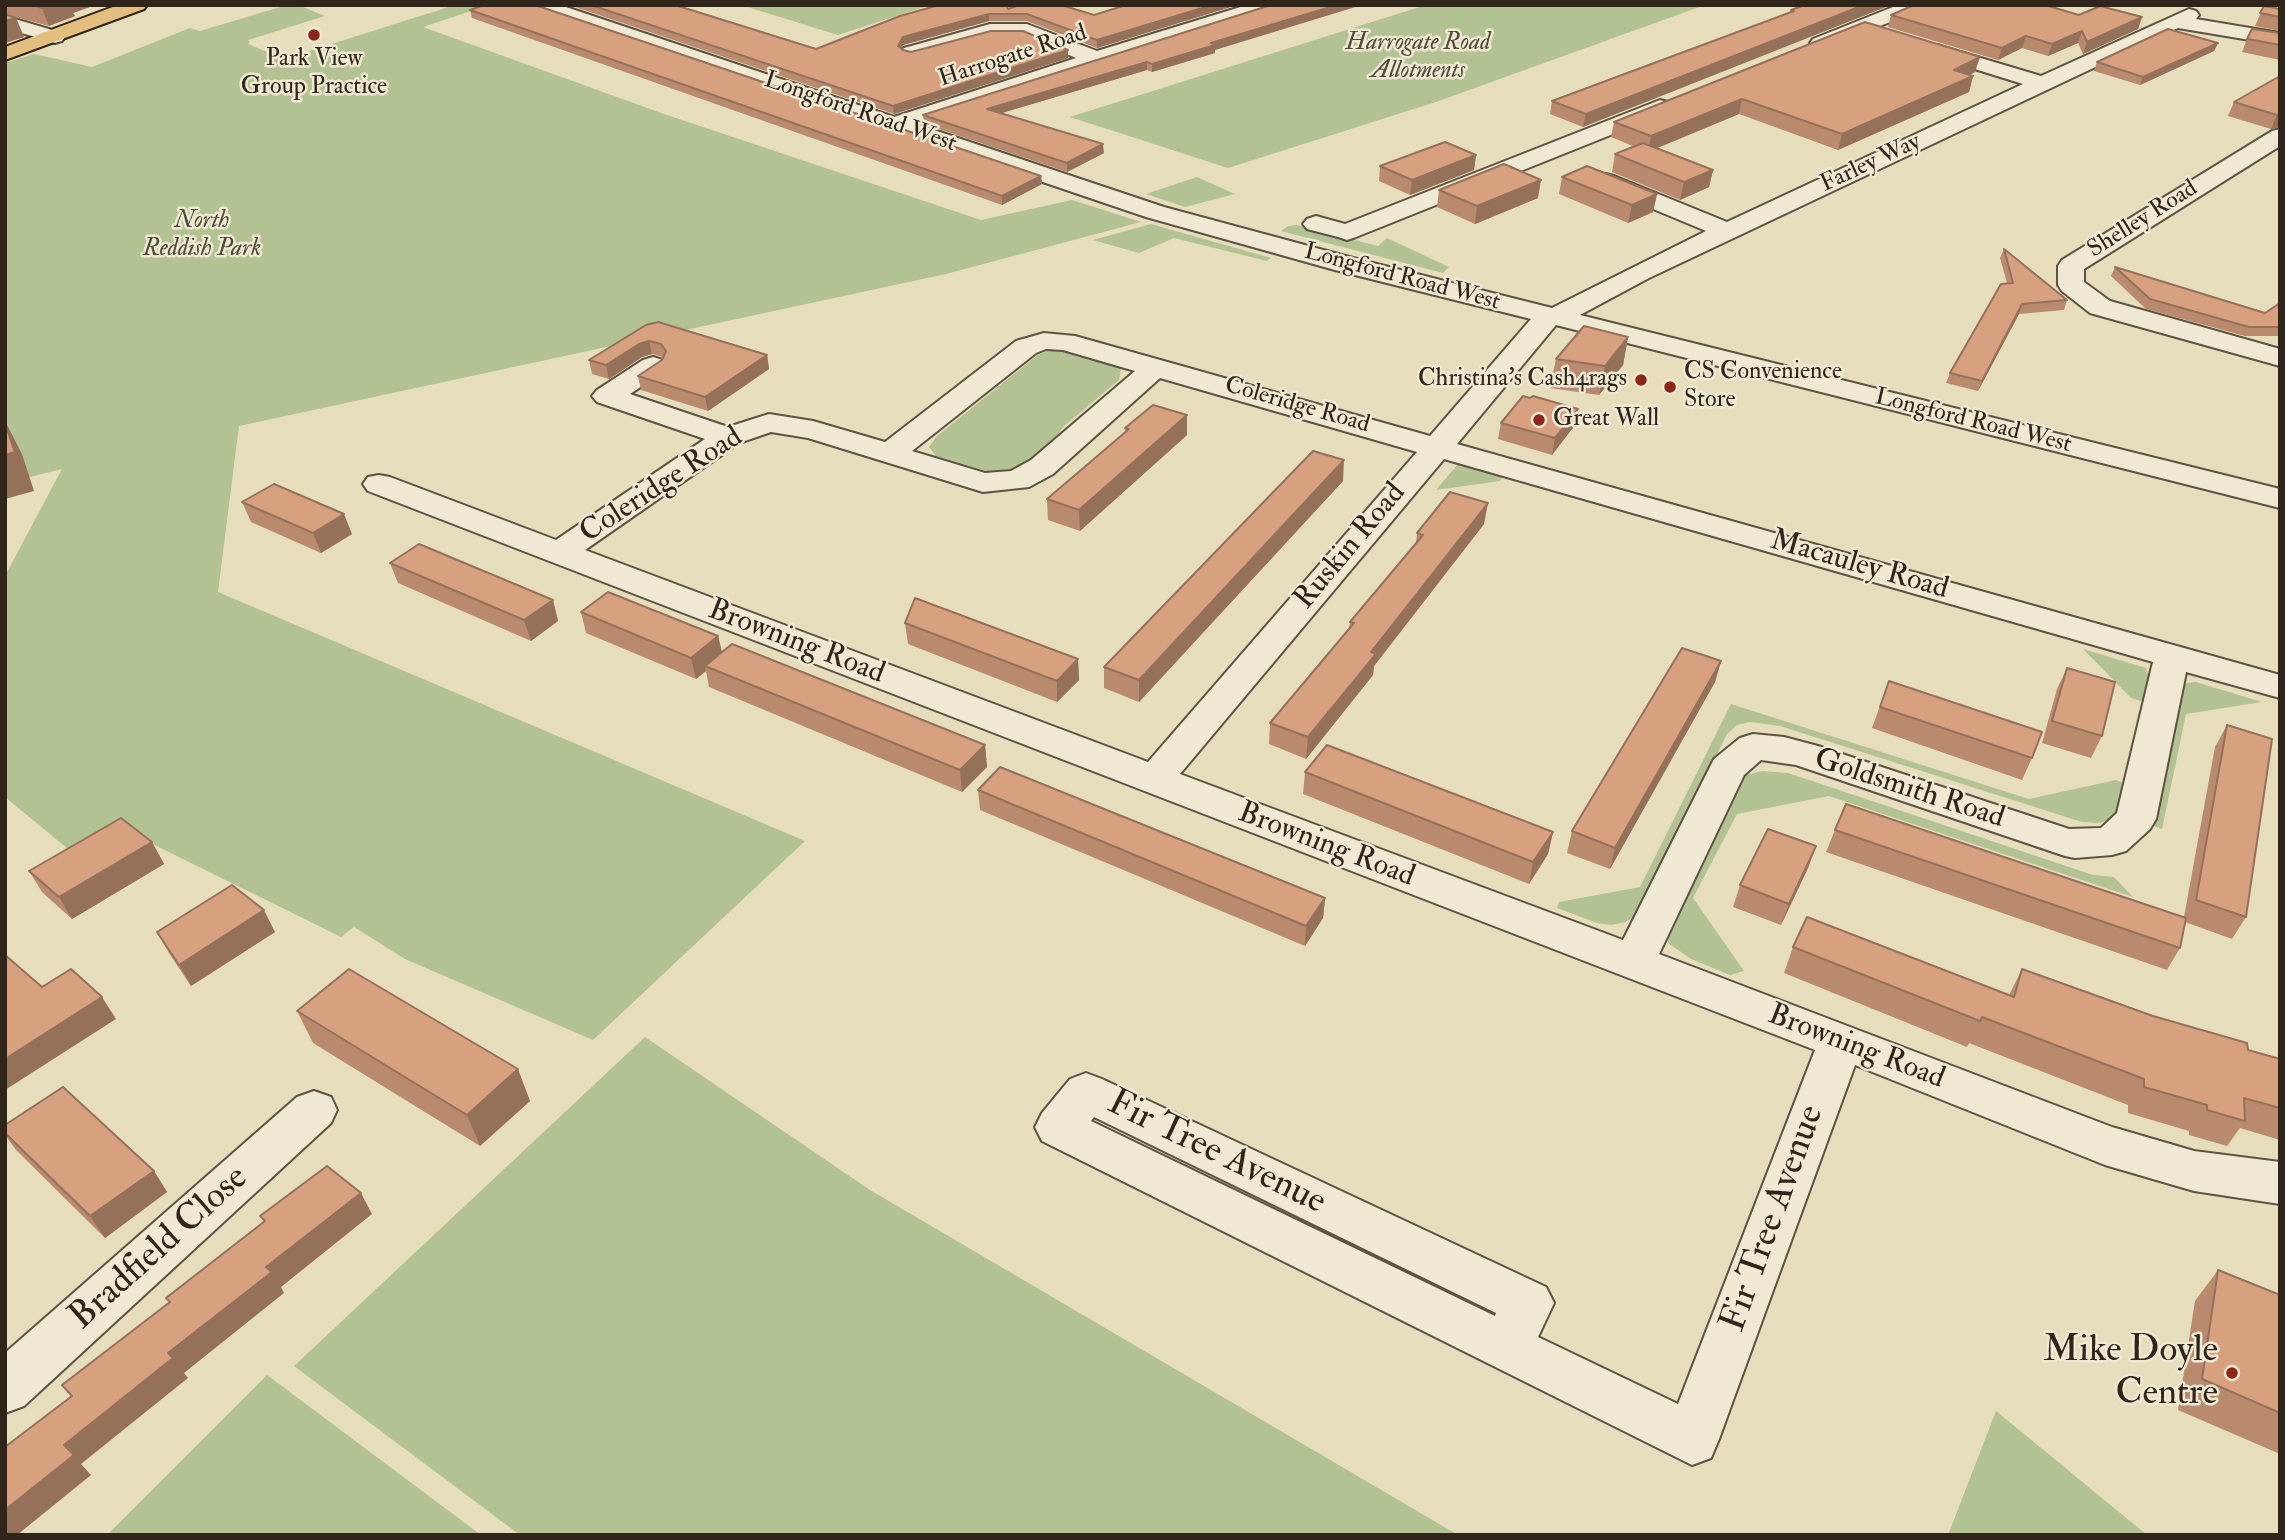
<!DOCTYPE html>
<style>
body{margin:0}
#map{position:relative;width:2285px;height:1540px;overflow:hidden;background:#e6ddbc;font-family:"IM FELL Double Pica",serif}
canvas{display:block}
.frame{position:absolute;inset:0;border:7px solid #2f251b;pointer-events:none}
</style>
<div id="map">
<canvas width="2285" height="1540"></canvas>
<div class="frame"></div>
</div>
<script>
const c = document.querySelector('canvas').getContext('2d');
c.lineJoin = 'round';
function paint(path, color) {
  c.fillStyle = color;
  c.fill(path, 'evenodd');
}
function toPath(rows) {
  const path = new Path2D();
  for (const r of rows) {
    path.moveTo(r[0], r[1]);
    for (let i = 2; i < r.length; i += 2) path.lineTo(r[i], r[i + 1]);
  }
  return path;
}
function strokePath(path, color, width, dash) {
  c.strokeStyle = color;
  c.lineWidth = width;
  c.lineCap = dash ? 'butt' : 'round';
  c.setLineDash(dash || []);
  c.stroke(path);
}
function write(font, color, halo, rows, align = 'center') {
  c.font = font + ' "IM FELL Double Pica",serif';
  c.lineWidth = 5;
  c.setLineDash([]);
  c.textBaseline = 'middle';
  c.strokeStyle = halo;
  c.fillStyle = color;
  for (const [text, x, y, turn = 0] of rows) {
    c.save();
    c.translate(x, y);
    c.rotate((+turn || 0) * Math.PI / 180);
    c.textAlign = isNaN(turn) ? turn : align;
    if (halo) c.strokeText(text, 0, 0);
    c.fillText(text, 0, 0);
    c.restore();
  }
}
const green = toPath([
 [287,5,298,5,325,16,248,40,250,42,248,44,284,59,455,5,489,5,423,27,664,114,981,220,1072,200,1141,222,946,274,239,426,218,592,805,841,593,1040,405,959,354,927,341,937,112,824,68,849,5,797,5,576,62,469,5,483,5,63,34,54,92,67,190,28,200,31],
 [741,5,930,5,838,35],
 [1426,5,1705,5,1436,102,1228,168,1070,117],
 [1197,177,1235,194,1185,207,1146,194],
 [1151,224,1271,258,1267,261,1174,238,1139,253,1093,240],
 [1297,225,1378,246,1387,238,1449,267,1443,273,1281,231,1288,226],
 [1055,350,1071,351,1108,361,1121,369,1119,380,1063,427,1048,450,1012,472,994,473,936,456,929,447,937,436,1039,354],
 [1464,463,1506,474,1500,481,1436,490,1458,464],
 [2083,649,2146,668,2150,680,2144,702,2131,698],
 [2196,682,2262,702,2186,714,2162,829,2151,825,2180,689,2186,683],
 [1731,704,2029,799,2116,780,2126,784,2120,810,2112,819,2099,823,2082,822,1780,726,1750,722,1737,725,1727,734,1637,915,1625,922,1611,925,1597,923,1557,908,1559,902,1640,887],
 [1762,771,1788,773,2093,875,2114,877,2133,897,1829,796,1737,814,1693,898,1744,971,1730,975,1691,959,1668,943,1667,929,1743,776],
 [645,1037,870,1190,1458,1535,520,1535,294,1366],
 [267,1375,481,1535,107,1535],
 [1996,1411,2147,1535,1948,1535]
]);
const minor = toPath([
 [530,5,560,5,894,117,1076,58,1024,36,991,36,911,58,904,56,901,52,904,48,990,24,1027,24,1097,51,1247,5,1278,5,1275,9,963,107,916,124,1164,207,1353,258,1552,308,1706,231,1598,186,1594,181,1598,176,1606,174,1614,176,1727,222,2023,84,1923,53,1920,49,1923,45,1937,45,2041,76,2189,9,2196,11,2199,15,2196,19,2280,33,2280,45,2178,28,1649,278,1580,315,2280,489,2280,508,1556,325,1457,444,2280,675,2280,698,2186,672,2156,819,2150,829,2126,851,2112,855,2075,858,2065,856,1796,765,1761,760,1744,775,1659,954,2112,1127,2194,1151,2280,1162,2280,1204,2194,1191,2105,1165,1855,1065,1719,1439,1711,1458,1692,1465,1042,1141,1035,1127,1042,1113,1070,1079,1086,1073,1102,1079,1546,1287,1554,1303,1538,1337,1678,1404,1815,1050,368,491,363,484,368,477,379,475,390,477,556,540,705,439,597,402,592,396,597,390,643,360,653,357,663,360,667,366,663,372,630,394,728,427,769,414,813,421,885,442,1016,341,1044,333,1075,336,1430,436,1531,319,1335,270,1146,217,533,9,530,5],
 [1046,349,1063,350,1135,371,1031,460,1011,471,985,473,912,451,1036,353,1046,349],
 [1160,378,1417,452,1148,762,585,550,739,443,771,432,808,438,983,492,1029,487,1053,474,1160,378],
 [1444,459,2153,662,2117,813,2101,828,2069,829,1818,746,1784,737,1753,734,1740,738,1714,759,1623,940,1180,774,1444,459],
 [1094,1117,1496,1313,1495,1316,1091,1121,1094,1117],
 [1898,5,1926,5,1923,9,1827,47,1820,49,1813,47,1810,43,1813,39,1898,5],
 [5,16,62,33,65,37,62,41,55,43,5,28,5,16],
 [1660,100,1668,102,1671,107,1668,112,1356,237,1347,240,1338,237,1307,229,1303,224,1307,219,1316,216,1345,224,1660,100],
 [2280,129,2280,146,2084,269,2084,282,2110,301,2280,349,2280,366,2090,313,2062,291,2058,285,2058,266,2062,260,2272,131,2280,129],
 [314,1091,331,1097,337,1110,331,1123,24,1406,5,1413,5,1353,297,1097,314,1091]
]);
const major = toPath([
 [118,5,147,5,144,9,5,60,5,47,118,5]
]);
const wall = toPath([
 [5,5,95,5,73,13,75,16,49,26,12,16,16,18,24,37,5,43],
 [569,5,675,5,816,49,1008,9,1094,15,1126,5,1237,5,1097,48,1027,21,989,21,903,45,901,49,903,50,911,52,1068,58,894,114],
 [1271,5,1215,50,1215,53,1152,72,1147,70,1002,113,1104,153,1067,172,924,124,923,115],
 [1805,5,1583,127,1550,114,1552,101,1790,13,1791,10],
 [2264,6,2280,9,2280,31,2255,26],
 [470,10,1041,176,1042,184,1002,205,472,18],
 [1891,15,2079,15,2142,17,2138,29,2083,54,2078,43,2048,56,2022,48,1998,60,1888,27],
 [1865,22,1975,72,1969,75,1973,76,1969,92,1838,150,1739,114,1656,148,1713,170,1709,187,1680,200,1612,172,1615,154,1635,147,1611,137,1614,122],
 [2280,33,2280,60,2242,52,2247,39],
 [2218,43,2214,51,2140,85,2094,71,2097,62],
 [2280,76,2280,127,2271,129,2228,116,2234,102],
 [1476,155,1474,170,1410,195,1379,181,1380,166],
 [1562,177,1657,194,1653,212,1628,223,1559,194],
 [1439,190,1538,198,1475,224,1437,207],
 [2004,249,2067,300,2064,310,2019,314,1978,391,1946,383,1950,373,2007,283,2000,258],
 [2115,267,2265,313,2280,303,2280,336,2245,336,2146,309,2111,276],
 [646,325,767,355,769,369,708,411,641,390,638,376,662,360,663,357,652,354,642,357,609,379,592,374,589,360],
 [1628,337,1623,365,1599,395,1550,388,1556,359],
 [1578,409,1575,425,1552,455,1498,439,1501,423],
 [1187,415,1187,435,1080,531,1048,520,1047,499,1125,433,1125,428],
 [1343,481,1139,702,1104,688,1104,667],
 [242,502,352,534,321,553,251,522],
 [1484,524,1374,666,1373,675,1306,759,1269,744,1270,723,1349,629,1350,622,1416,543,1417,533],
 [390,563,553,600,558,621,531,641,398,583],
 [581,612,718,636,722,652,985,745,987,767,962,792,709,687,706,671,696,679,586,633],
 [905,623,1078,659,1079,680,1057,702,908,644],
 [1721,661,1715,682,1610,869,1567,853,1572,831],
 [2067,668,2102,736,2091,758,2042,743,2057,689],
 [1889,681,2032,758,2022,780,1872,728],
 [2227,725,2246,917,2232,939,2185,922,2180,948,2167,970,1826,852,1835,830,2184,917,2215,747],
 [1305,772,1553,832,1548,854,1529,884,1303,794],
 [978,790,1325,898,1323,918,1305,946,980,810],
 [152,842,164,864,72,919,42,892,29,871],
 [1816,846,1808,868,1781,925,1733,907,1740,885],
 [157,932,275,932,191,986,169,953],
 [1793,947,2009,995,2022,969,2248,1050,2280,1059,2280,1140,2240,1128,2227,1146,2189,1135,2189,1131,2128,1113,2128,1105,1969,1043,1967,1047,1784,973],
 [297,1011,530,1101,480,1146,313,1043],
 [5,1125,154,1171,167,1192,105,1238,16,1150,5,1135],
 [2218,1270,2280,1295,2280,1454,2178,1410,2195,1301]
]);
const shadedWall = toPath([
 [48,5,95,5,73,13,75,16,49,26,42,8],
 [1212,5,1237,5,1097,48,1097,40],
 [1337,5,1362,5,1215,50,1215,53,1152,72,1152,64,1211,43],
 [1864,5,1891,5,1583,127,1586,114],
 [989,14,989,21,903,45,899,54,898,46,903,37],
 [2142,17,2138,29,2083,54,2087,42],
 [16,18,24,37,5,43,5,21],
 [2082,31,2078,43,2048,56,2052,44],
 [2026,36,2022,48,1998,60,2002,48],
 [2218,43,2214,51,2140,85,2143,77],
 [1068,50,1068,58,894,114,893,106],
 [1980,57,1975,72,1949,85,1954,70],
 [1147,62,1147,70,988,117,987,109],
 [1973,76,1969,92,1838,150,1842,134],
 [1742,99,1739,114,1648,152,1651,136],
 [2280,114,2280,127,2271,129,2277,115],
 [1103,144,1104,153,1067,172,1067,163],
 [1476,155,1474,170,1410,195,1412,180],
 [1713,170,1709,187,1680,200,1684,182],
 [1041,176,1042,184,1002,205,1002,196],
 [1541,180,1538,198,1475,224,1477,206],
 [1657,194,1653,212,1628,223,1632,205],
 [2022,304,2019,314,1978,391,1982,381],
 [1628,337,1623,365,1599,395,1605,366],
 [649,341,652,354,642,357,609,379,606,365,639,344],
 [767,355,769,369,708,411,705,397],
 [1578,409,1575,425,1552,455,1555,438],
 [1187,415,1187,435,1080,531,1079,510],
 [5,421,22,454,34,491,5,499],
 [1344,460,1343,481,1139,702,1139,680],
 [1488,503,1484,524,1374,666,1373,675,1306,759,1308,737,1371,652],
 [344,514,352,534,321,553,313,533],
 [553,600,558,621,531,641,524,620],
 [718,636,723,657,705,666,706,671,696,679,691,658],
 [1078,659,1079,680,1057,702,1057,681],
 [1721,661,1715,682,1610,869,1615,848],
 [985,745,987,767,962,792,960,770],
 [1553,832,1548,854,1529,884,1533,862],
 [152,842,164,864,72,919,59,897],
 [1816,846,1808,868,1781,925,1789,904],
 [1325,898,1323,918,1305,946,1306,926],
 [264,910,275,932,191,986,179,965],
 [102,997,116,1019,5,1090,5,1059],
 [518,1069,530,1101,480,1146,467,1115],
 [154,1171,167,1192,105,1238,90,1216],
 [361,1193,372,1214,281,1287,284,1293,184,1373,188,1378,81,1464,91,1475,17,1535,5,1535,5,1510,64,1445,266,1267]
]);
const building = toPath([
 [32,5,48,5,42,8,32,5],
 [484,5,535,5,1041,176,1002,196,470,10,484,5],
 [591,5,675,5,816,49,900,16,939,5,1006,5,1008,9,1019,5,1061,5,1094,15,1126,5,1212,5,1097,40,1027,14,989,14,903,37,898,46,903,50,911,52,991,31,1023,31,1068,50,893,106,591,5],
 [1271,5,1337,5,1211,43,1215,45,1152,64,1147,62,987,109,1103,144,1067,163,923,115,1271,5],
 [1805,5,1864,5,1586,114,1552,101,1794,11,1791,10,1805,5],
 [1914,5,2045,5,2079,15,2100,6,2142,17,2087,42,2082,31,2052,44,2026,36,2002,48,1891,15,1914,5],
 [2264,6,2280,9,2280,17,2260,13,2264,6],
 [5,14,16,18,5,21,5,14],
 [1865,22,1980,57,1954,70,1973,76,1842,134,1742,99,1651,136,1614,122,1865,22],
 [2168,29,2218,43,2143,77,2097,62,2168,29],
 [2252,29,2280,33,2280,45,2247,39,2252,29],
 [2280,76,2280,114,2277,115,2234,102,2280,76],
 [1445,142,1476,155,1412,180,1380,166,1445,142],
 [1643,143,1713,170,1684,182,1615,154,1643,143],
 [1504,164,1541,180,1477,206,1439,190,1504,164],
 [1587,166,1657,194,1632,205,1562,177,1587,166],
 [2004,249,2067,300,2022,304,1982,381,1950,373,2001,284,2013,283,2004,249],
 [2115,267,2265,313,2280,303,2280,327,2249,327,2150,299,2115,267],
 [658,322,767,355,705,397,638,376,662,360,666,351,661,344,649,341,639,344,606,365,589,360,646,325,658,322],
 [1584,326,1628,337,1605,366,1556,359,1584,326],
 [1523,396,1530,398,1533,396,1578,409,1555,438,1501,423,1523,396],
 [1153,405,1187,415,1079,510,1047,499,1129,429,1125,428,1153,405],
 [5,424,15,452,5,455,5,424],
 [1313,451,1344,460,1139,680,1104,667,1313,451],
 [274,484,344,514,313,533,242,502,274,484],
 [1450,492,1488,503,1371,652,1376,654,1308,737,1270,723,1354,623,1350,622,1423,535,1417,533,1450,492],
 [419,544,553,600,524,620,390,563,419,544],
 [608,592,718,636,691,658,581,612,608,592],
 [915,598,1078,659,1057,681,905,623,915,598],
 [732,644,985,745,960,770,705,666,732,644],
 [1682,648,1721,661,1615,848,1572,831,1682,648],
 [2067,668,2115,682,2102,736,2052,721,2067,668],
 [1889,681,2042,732,2032,758,1880,707,1889,681],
 [2227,725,2272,739,2246,917,2196,900,2227,725],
 [1327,745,1553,832,1533,862,1305,772,1327,745],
 [1000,767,1325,898,1306,926,978,790,1000,767],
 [1846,804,2186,918,2180,948,1835,830,1846,804],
 [121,818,152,842,59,897,29,871,121,818],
 [1768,829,1816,846,1789,904,1740,885,1768,829],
 [232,885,264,910,179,965,157,932,232,885],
 [1807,917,2014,997,2022,969,2153,1016,2247,1043,2248,1050,2280,1059,2280,1108,2244,1098,2245,1121,2207,1110,2207,1105,2144,1087,2144,1079,1982,1017,1980,1021,1793,947,1807,917],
 [5,955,42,987,71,969,102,997,5,1059,5,955],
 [349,969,518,1069,467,1115,297,1011,349,969],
 [63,1087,154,1171,90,1216,5,1133,5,1125,63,1087],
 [327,1166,361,1193,266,1267,272,1272,168,1353,173,1358,64,1445,74,1455,5,1510,5,1447,72,1396,62,1385,170,1302,166,1298,265,1221,260,1216,327,1166],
 [2218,1270,2280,1295,2280,1413,2202,1379,2218,1270]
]);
const markers = [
 [314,35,7,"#8f2418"],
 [1641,380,7,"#8f2418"],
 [1670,387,7,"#8f2418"],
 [1539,420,7,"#8f2418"],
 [2232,1373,7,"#8f2418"]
];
const farParknames = [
 ["Harrogate Road",1418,44],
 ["Allotments",1418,72],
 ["North",202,222],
 ["Reddish Park",202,250]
];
const farStreetnames = [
 ["Harrogate Road",1013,57,-18],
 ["Longford Road West",860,113,19],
 ["Farley Way",1871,164,-25],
 ["Shelley Road",2143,220,-32],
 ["Longford Road West",1402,278,15],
 ["Coleridge Road",1297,406,16],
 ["Longford Road West",1973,422,14]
];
const farPoinames = [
 ["Park View",314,60,"center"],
 ["Group Practice",314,88,"center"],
 ["CS Convenience",1684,373],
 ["Store",1684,401],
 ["Christina's Cash4rags",1627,380,"right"],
 ["Great Wall",1553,420]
];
const streetNames = [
 ["Coleridge Road",662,486,-33],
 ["Ruskin Road",1351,547,-50],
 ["Macauley Road",1859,566,16],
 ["Browning Road",796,643,21],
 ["Goldsmith Road",1909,790,18],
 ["Browning Road",1326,846,21],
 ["Browning Road",1856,1048,21]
];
const nearStreetnames = [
 ["Fir Tree Avenue",1216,1154,26],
 ["Fir Tree Avenue",1774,1219,-70],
 ["Bradfield Close",160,1249,-42]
];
const nearPoinames = [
 ["Mike Doyle",2218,1352],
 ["Centre",2218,1395]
];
paint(green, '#b3c292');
strokePath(minor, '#5d5343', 4);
strokePath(major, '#2f251b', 4);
paint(minor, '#efe9d3');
paint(major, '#e3be7e');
paint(wall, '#b98a6e');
paint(shadedWall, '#96715a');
paint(building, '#d7a180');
strokePath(building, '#96715a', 2);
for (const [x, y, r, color] of markers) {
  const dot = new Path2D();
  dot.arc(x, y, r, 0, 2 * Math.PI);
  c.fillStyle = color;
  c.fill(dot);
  strokePath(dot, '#efe9d3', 2.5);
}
write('italic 24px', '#504c39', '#efe9d3', farParknames);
write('24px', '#2f251b', '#efe9d3', farStreetnames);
write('24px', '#2f251b', '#efe9d3', farPoinames, 'left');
write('30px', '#2f251b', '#efe9d3', streetNames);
write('37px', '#2f251b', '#efe9d3', nearStreetnames);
write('37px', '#2f251b', '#efe9d3', nearPoinames, 'right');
</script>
